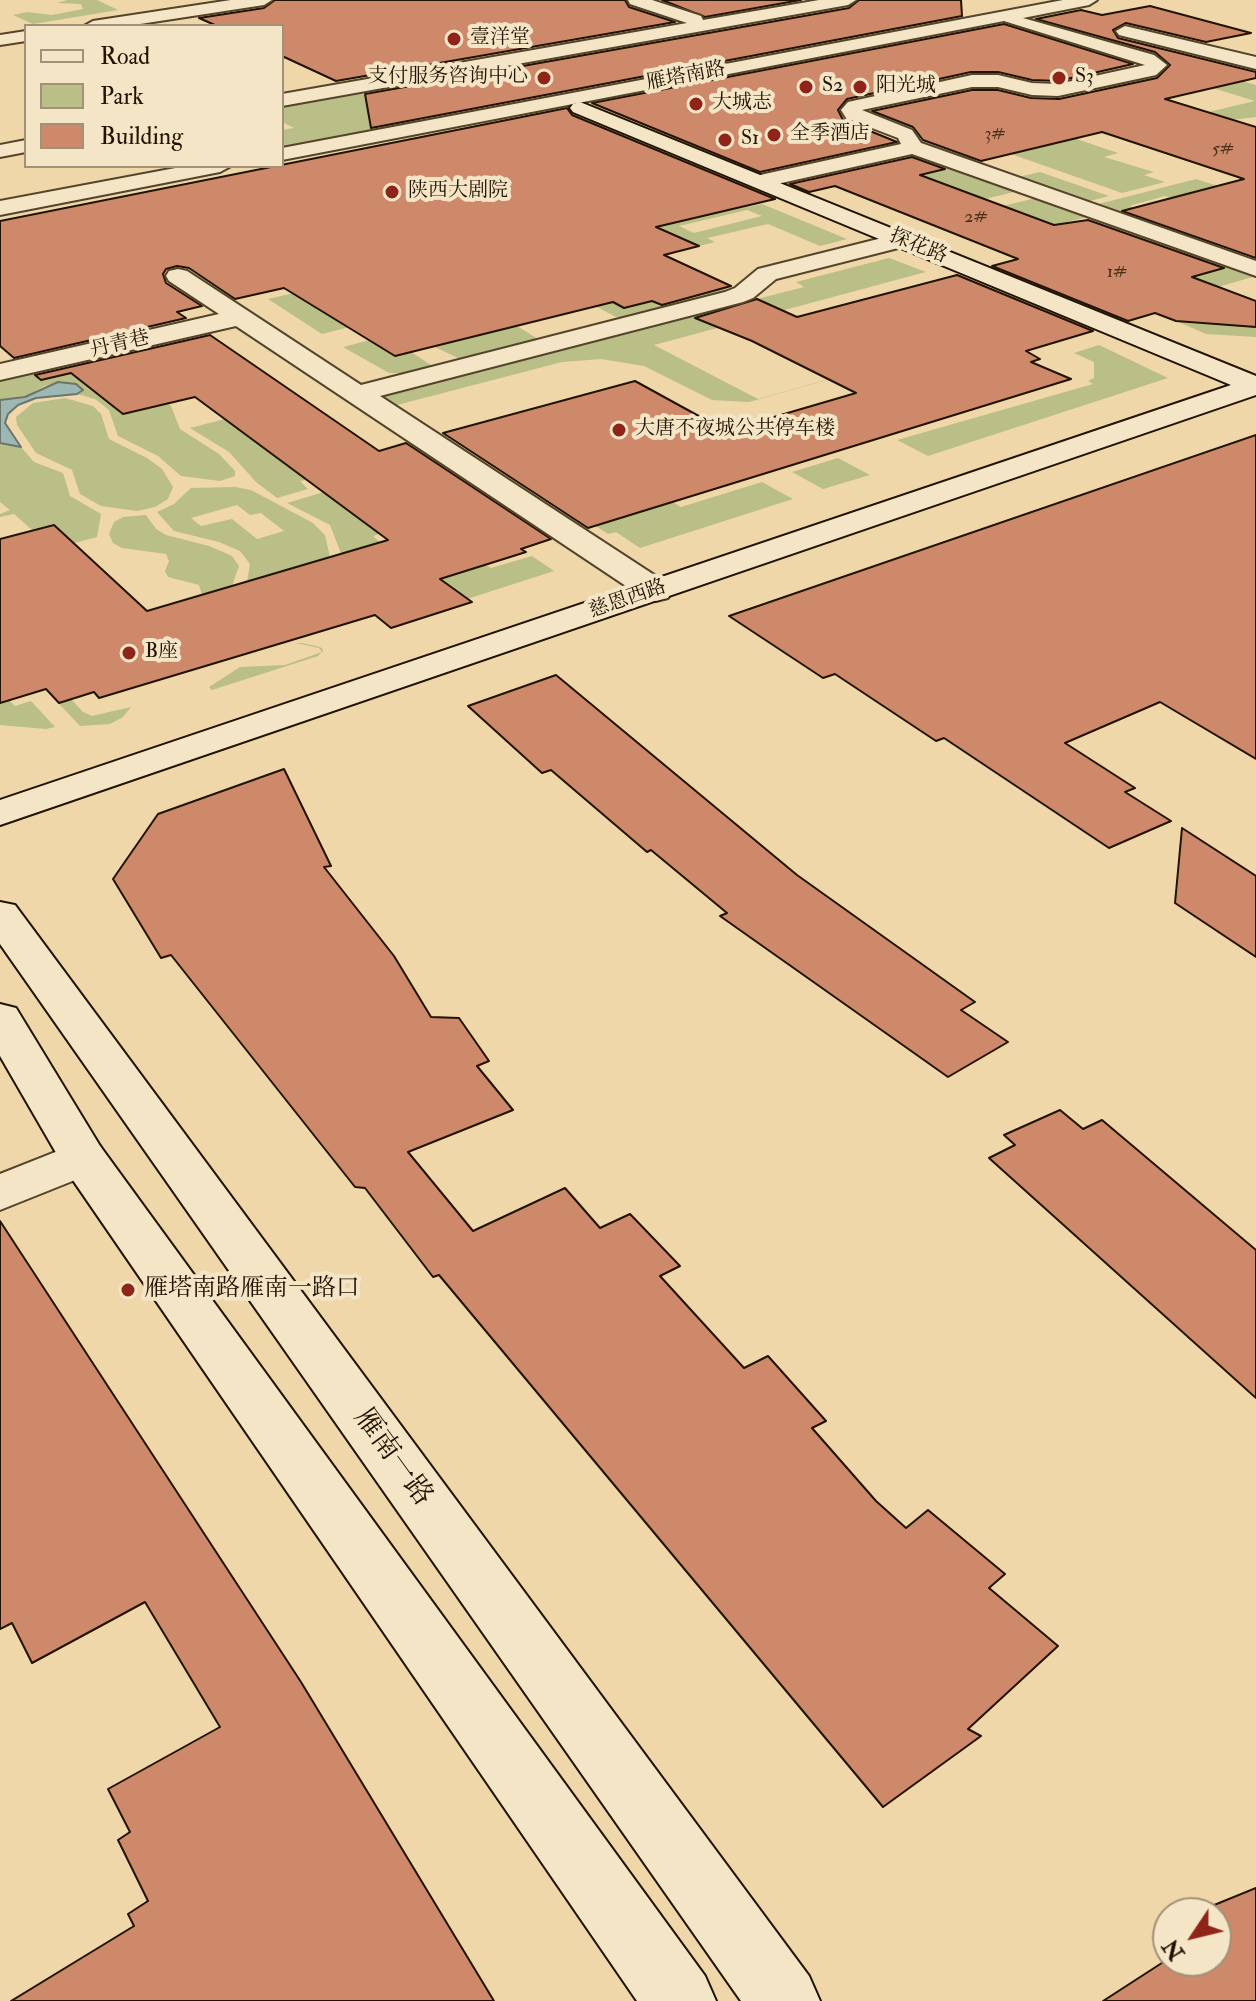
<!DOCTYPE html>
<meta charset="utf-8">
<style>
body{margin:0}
#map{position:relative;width:1256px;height:2001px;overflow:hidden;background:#efd7a9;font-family:"IM FELL Double Pica",serif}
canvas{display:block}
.legend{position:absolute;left:24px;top:24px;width:260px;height:144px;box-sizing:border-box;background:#f5e5c7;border:2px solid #a09178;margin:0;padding:10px 14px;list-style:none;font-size:24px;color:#211301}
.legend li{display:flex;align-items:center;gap:16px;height:40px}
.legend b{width:40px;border:2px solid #a09178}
.north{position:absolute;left:1152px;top:1897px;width:80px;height:80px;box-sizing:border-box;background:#f5e5c7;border:2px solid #a09178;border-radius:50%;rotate:235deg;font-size:22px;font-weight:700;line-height:32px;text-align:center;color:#211301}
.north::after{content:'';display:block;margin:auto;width:28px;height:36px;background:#8f2418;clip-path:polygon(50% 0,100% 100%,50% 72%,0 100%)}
</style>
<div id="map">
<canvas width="1256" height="2001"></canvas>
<ul class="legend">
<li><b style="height:10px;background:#f5e5c7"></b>Road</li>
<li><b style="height:22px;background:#babe87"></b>Park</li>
<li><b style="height:22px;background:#ce896a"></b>Building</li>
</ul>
<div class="north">N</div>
</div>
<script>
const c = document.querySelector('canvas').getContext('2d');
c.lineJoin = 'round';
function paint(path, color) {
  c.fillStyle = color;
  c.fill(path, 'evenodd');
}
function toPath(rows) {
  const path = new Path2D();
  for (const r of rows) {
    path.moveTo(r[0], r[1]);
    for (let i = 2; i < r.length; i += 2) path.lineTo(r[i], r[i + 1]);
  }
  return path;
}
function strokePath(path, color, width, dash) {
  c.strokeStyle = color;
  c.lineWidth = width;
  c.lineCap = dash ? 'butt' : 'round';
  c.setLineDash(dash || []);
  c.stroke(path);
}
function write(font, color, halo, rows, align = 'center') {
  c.font = font + ' "IM FELL Double Pica","Noto Serif SC",serif';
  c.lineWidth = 8;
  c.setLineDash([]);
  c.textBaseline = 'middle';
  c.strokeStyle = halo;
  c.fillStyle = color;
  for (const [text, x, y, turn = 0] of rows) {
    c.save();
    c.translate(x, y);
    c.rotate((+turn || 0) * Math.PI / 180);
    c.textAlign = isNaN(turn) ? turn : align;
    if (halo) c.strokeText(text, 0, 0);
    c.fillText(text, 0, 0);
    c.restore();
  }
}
const green = toPath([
 [67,0,97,0,118,10,33,24,13,15,27,12,52,15,83,9,81,4,57,3],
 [1034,16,1193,61,1184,64,1256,85,1256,117,1231,120,1204,113,1255,101,1216,89,1203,86,1136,101,1097,89,1094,87,1157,72,1165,66,1017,19],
 [358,92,421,121,282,148,282,130,294,128,282,122,282,106],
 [940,93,1118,153,1104,157,1154,172,1144,175,1165,182,1122,193,1011,154,1045,145,918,98,874,108,887,114,870,118,860,109],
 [958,167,1022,190,985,199,922,175],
 [1040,172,1109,196,1078,204,1010,179],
 [1196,179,1221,187,1181,202,1165,196,1129,206,1176,221,1152,228,1087,207],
 [576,190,705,215,762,204,847,239,820,246,768,224,707,238,715,242,699,246],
 [747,210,762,216,694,233,679,226],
 [1040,197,1092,216,1054,225,1003,206],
 [1195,251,1256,276,1218,287,1156,262],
 [889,258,926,272,654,345,758,399,1039,320,749,402,712,400,644,366,601,359,562,362,397,405,382,395,804,287,796,282],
 [723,283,729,287,723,293,626,318,616,317,586,301],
 [294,293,349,327,322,334,268,299],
 [1256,320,1256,337,1206,334,1176,321,1239,326],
 [517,326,538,339,460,359,433,346],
 [370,340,394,356,411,352,431,365,408,373,389,373,343,347],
 [1099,345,1168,378,928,456,897,440,1093,384,1088,381,1094,378,1094,362,1074,353],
 [102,359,171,406,180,429,219,454,235,471,235,476,220,481,181,476,158,456,118,436,109,410,95,399,77,394,81,392,76,384,61,382,44,386,25,397,0,400,0,378,60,364,63,366,34,374,42,380,71,373,123,414,156,406,97,360],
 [65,398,93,406,101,414,109,439,147,458,162,469,173,487,168,499,155,507,137,511,101,506,80,494,72,470,36,453,17,425,16,417,33,403],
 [225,419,316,487,306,480,300,481,308,489,277,498,256,482,229,452,190,428],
 [0,443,21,447,34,462,63,473,70,496,101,514,97,537,74,543,53,524,32,530,14,514,0,517,0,514,10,510,0,502],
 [838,458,870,475,823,489,792,472],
 [523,479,614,520,673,502,681,507,762,482,793,499,640,548,616,532,608,534],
 [235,487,251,490,313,523,325,535,331,562,247,582,250,564,240,551,219,542,174,531,157,512,174,504,191,488],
 [237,505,250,515,261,513,284,531,257,539,232,519,201,526,191,518],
 [324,492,391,542,379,534,373,536,382,544,342,556,330,525,287,503],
 [146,515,156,529,166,535,209,546,232,556,239,566,232,586,202,595,199,585,168,577,165,571,169,561,166,554,122,548,113,543,109,534,114,522,123,517],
 [532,556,554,571,467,599,440,579,486,565,491,568],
 [296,643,301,643,316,646,322,648,323,651,318,656,212,690,209,687,240,667,285,665,322,652,319,648],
 [45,689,59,703,71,699,83,712,92,716,131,707,123,717,110,724,80,726],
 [9,700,15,706,31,701,55,727,46,729,0,725,0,703]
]);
const water = toPath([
 [58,382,76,384,83,390,77,394,36,398,18,405,8,414,5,423,21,447,0,443,0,400,25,397,58,382]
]);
const building = toPath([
 [275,0,625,0,629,7,675,22,336,81,282,56,282,26,217,26,199,18,264,8,275,0],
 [662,0,801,0,705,17,662,0],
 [859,0,961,0,962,16,371,128,365,94,849,8,859,0],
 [1150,6,1251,33,1206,42,1126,23,1113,30,1118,38,1256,72,1256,78,1165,99,1256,127,1256,258,1122,211,1244,179,1102,132,981,161,923,140,913,127,872,111,972,90,998,90,1031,98,1059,99,1157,78,1170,65,1155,52,1036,19,1081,10,1102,15,1150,6],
 [1004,24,1133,64,1058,81,1032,80,998,72,971,72,847,99,838,110,843,120,897,142,760,172,592,103,1004,24],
 [567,108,572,115,775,199,656,227,699,246,664,255,731,286,662,305,652,301,624,308,613,302,395,356,284,288,235,299,189,268,177,266,166,269,163,274,166,283,202,306,177,312,186,318,14,358,0,346,0,221,567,108],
 [912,157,945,169,920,175,1054,225,1088,220,1224,268,1192,277,1256,301,1256,327,1176,321,1155,313,1128,321,992,266,1018,259,835,186,809,192,790,184,912,157],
 [957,275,1093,331,1026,351,1040,359,1031,362,1071,379,588,528,443,433,635,381,726,431,856,393,752,341,695,318,757,299,797,317,957,275],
 [210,335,379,451,406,443,551,539,521,549,526,552,440,579,472,602,391,628,375,615,99,698,94,692,59,703,46,689,0,703,0,539,54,525,147,611,388,540,195,397,123,414,71,373,41,380,35,375,210,335],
 [1256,435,1256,759,1160,702,1065,743,1135,788,1125,792,1171,821,1109,848,944,738,936,741,835,674,823,678,729,616,1256,435],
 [556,675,797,875,975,1002,961,1010,1008,1042,948,1077,720,916,727,913,651,850,647,852,551,770,542,773,468,706,556,675],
 [284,769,331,866,324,867,394,956,431,1017,459,1018,489,1061,477,1066,513,1110,408,1152,473,1231,565,1188,600,1228,630,1214,680,1266,660,1276,744,1368,768,1356,826,1421,812,1428,876,1501,906,1528,928,1510,1005,1574,989,1588,1058,1646,968,1729,981,1736,883,1807,439,1275,433,1277,365,1188,355,1187,171,955,161,958,113,879,158,814,284,769],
 [1182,828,1256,876,1256,957,1175,903,1182,828],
 [1060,1110,1083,1129,1102,1120,1256,1250,1256,1398,989,1158,1015,1145,1004,1135,1060,1110],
 [0,1221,301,1682,494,2001,11,2001,134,1926,128,1914,148,1901,118,1840,130,1832,108,1789,220,1727,145,1602,32,1663,12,1623,0,1629,0,1221],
 [1256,1888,1256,2001,1103,2001,1168,1959,1216,1961,1216,1913,1197,1912,1256,1888]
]);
const street = toPath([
 [231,0,272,0,264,5,127,26,84,26,93,21,231,0],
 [628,0,652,0,701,16,703,20,819,0,856,0,848,5,282,106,282,94,687,23,630,4,628,0],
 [1063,0,1097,0,1089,5,1023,18,1154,55,1167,65,1156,75,1058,96,1032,95,998,87,972,87,862,110,912,130,921,143,1256,261,1256,276,912,154,759,188,748,182,751,177,901,144,898,138,846,118,841,110,848,102,972,75,998,75,1032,83,1058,84,1145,65,1004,21,282,160,282,148,1063,0],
 [1125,26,1256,57,1256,69,1119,35,1116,31,1125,26],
 [26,31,26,41,0,45,0,35,26,31],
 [26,140,26,152,0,157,0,145,26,140],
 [186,166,231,166,220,172,0,215,0,201,186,166],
 [902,233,910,235,914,240,910,245,776,279,753,298,743,302,380,396,668,584,672,591,668,598,656,601,644,598,236,326,0,380,0,364,219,314,169,281,166,276,169,271,178,269,187,271,361,385,725,292,735,288,758,269,902,233],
 [83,1141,100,1146,107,1158,100,1170,0,1210,0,1174,83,1141]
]);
const secondary = toPath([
 [580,102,1256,376,1256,395,0,825,0,800,1231,385,573,112,570,108,573,104,580,102],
 [0,902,15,905,809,1976,820,2001,741,2001,0,944,0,902],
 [0,1004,16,1008,100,1146,705,1976,716,2001,637,2001,66,1170,0,1056,0,1004]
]);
const markers = [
 [454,39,8,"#8f2418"],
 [544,78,8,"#8f2418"],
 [1059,78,8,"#8f2418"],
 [806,87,8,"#8f2418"],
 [860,87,8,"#8f2418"],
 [696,104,8,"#8f2418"],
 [774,135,8,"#8f2418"],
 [725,140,8,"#8f2418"],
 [392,192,8,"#8f2418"],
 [619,430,8,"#8f2418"],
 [129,653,8,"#8f2418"],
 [128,1290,8,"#8f2418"]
];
const farNumbernames = [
 ["3#",995,135],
 ["5#",1223,150],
 ["2#",976,218],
 ["1#",1117,273]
];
const farPoinames = [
 ["壹洋堂",470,39],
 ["支付服务咨询中心",528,78,"right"],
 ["S3",1075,78],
 ["S2",822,87],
 ["阳光城",876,87],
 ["大城志",712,104],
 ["全季酒店",790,135],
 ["S1",741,140],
 ["陕西大剧院",408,192],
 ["大唐不夜城公共停车楼",635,430],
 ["B座",145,653]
];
const farStreetnames = [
 ["雁塔南路",686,77,-11],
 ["探花路",918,247,22],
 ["丹青巷",120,345,-13],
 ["慈恩西路",628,600,-19]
];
const poiNames = [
 ["雁塔南路雁南一路口",144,1290]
];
const nearStreetnames = [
 ["雁南一路",392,1458,54]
];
paint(green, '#babe87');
paint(water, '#9db7b3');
strokePath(water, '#6b756c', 2);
paint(building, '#ce896a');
strokePath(building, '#211301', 2);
strokePath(street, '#54442b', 4);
strokePath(secondary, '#211301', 4);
paint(street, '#f5e5c7');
paint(secondary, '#f5e5c7');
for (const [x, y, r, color] of markers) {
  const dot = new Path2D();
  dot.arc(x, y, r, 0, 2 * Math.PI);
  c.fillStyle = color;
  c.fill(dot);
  strokePath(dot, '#f5e5c7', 3);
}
write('18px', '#4c301b', null, farNumbernames);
write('20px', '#211301', '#f5e5c7', farPoinames, 'left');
write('20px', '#211301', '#f5e5c7', farStreetnames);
write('24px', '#211301', '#f5e5c7', poiNames, 'left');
write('28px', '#211301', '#f5e5c7', nearStreetnames);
</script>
